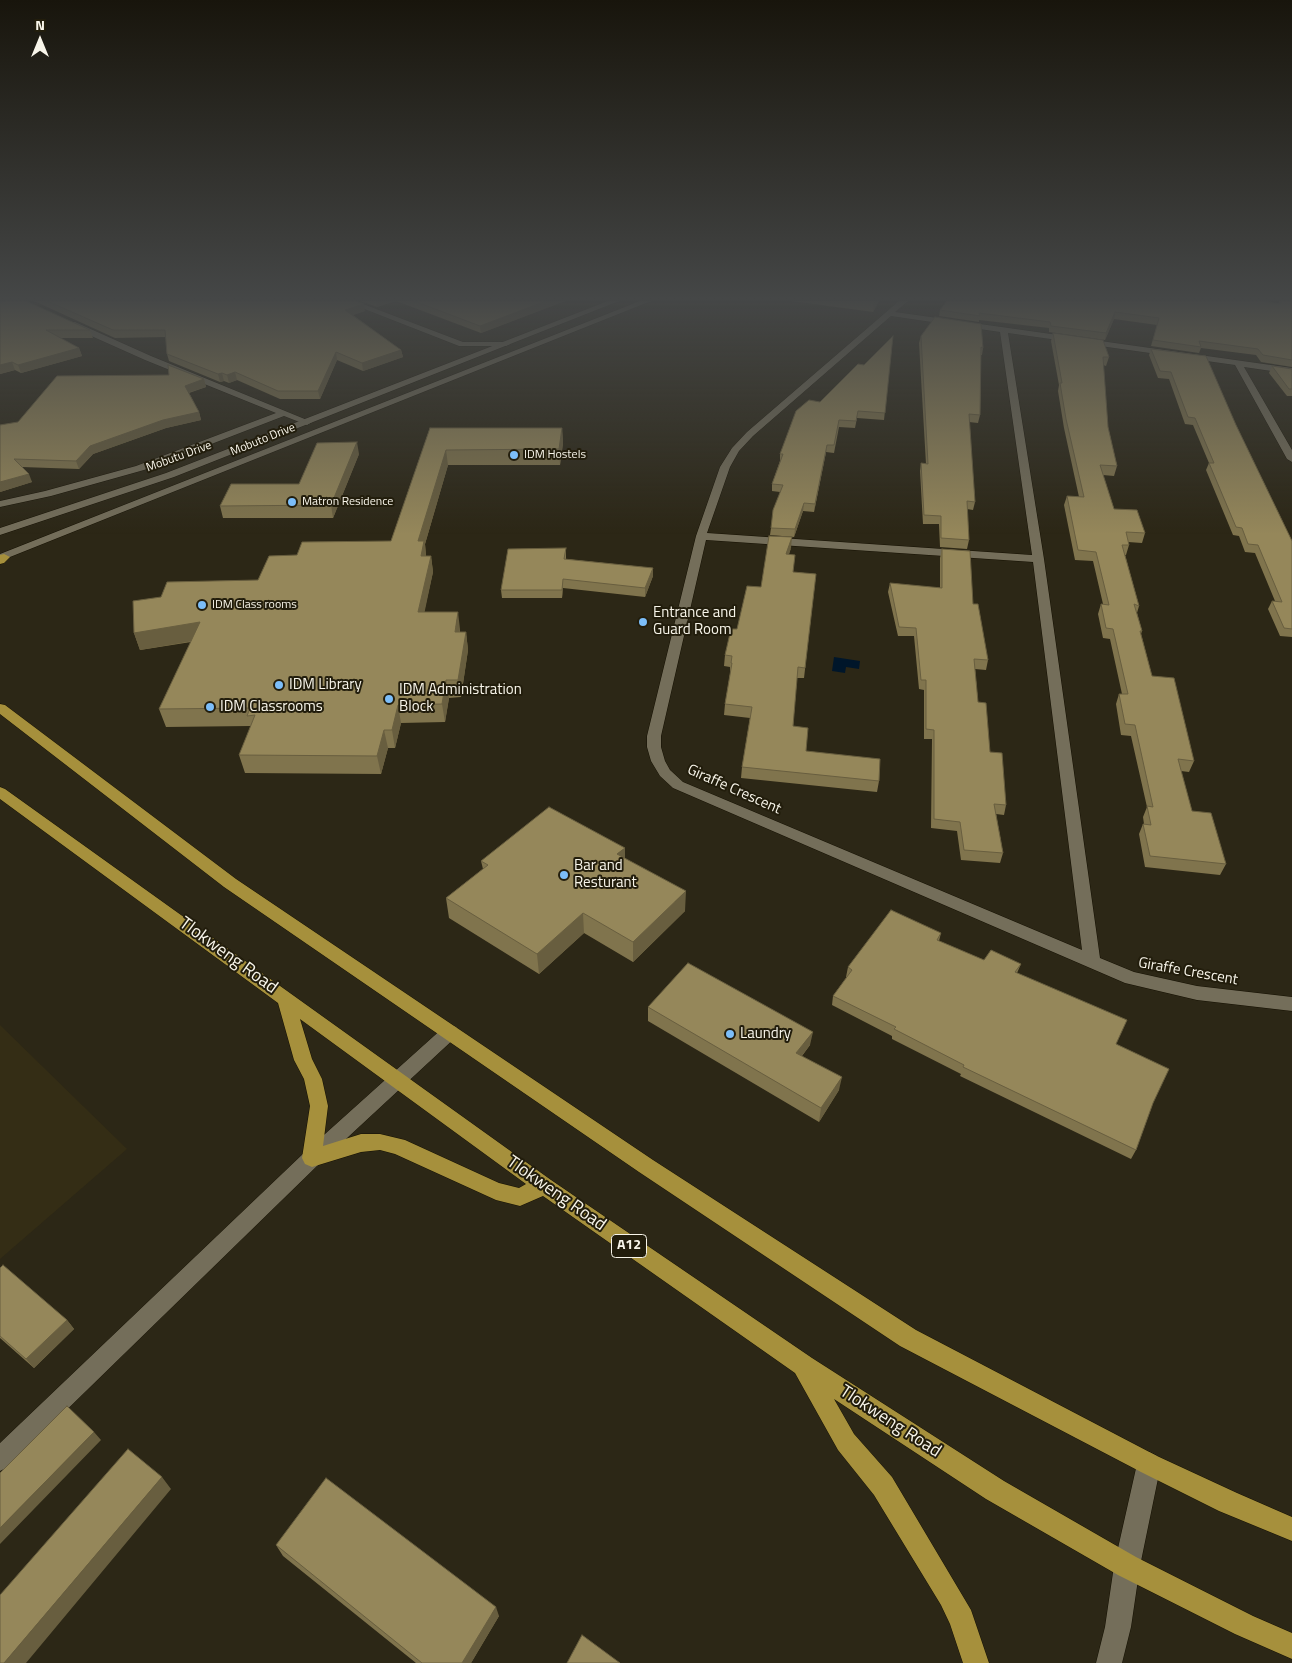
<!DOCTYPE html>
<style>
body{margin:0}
#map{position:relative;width:1292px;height:1663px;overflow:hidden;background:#2c2716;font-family:"Titillium Web",sans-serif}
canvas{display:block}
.north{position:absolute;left:15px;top:15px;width:50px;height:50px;-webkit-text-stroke:4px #221d0c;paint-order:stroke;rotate:0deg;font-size:14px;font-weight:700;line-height:20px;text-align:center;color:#f8f5ea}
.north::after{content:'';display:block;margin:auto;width:18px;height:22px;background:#f8f5ea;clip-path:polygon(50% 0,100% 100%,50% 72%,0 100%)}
</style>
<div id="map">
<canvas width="1292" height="1663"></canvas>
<div class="north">N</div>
</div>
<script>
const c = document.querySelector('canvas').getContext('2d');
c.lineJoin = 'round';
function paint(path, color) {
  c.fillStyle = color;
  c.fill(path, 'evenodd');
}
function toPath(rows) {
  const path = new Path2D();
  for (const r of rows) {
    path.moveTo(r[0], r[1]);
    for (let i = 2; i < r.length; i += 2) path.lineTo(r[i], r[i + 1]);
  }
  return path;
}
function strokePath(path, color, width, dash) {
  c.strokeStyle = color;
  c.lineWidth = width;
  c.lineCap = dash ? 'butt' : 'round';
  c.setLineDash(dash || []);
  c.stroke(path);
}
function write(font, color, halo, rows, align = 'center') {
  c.font = font + ' "Titillium Web",sans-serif';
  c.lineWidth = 4;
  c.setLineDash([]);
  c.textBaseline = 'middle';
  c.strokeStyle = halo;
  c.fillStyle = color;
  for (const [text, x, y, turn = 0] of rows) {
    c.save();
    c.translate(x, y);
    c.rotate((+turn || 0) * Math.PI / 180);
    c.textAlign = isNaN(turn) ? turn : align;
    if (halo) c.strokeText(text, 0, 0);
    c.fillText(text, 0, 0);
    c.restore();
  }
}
const built = toPath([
 [0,1025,127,1149,0,1259]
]);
const water = toPath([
 [834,657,860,661,859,669,846,667,845,673,832,671]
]);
const street = toPath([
 [344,301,355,301,463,342,506,342,510,344,506,346,459,346,344,301],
 [899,301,908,301,895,312,1292,368,1292,374,1244,367,1292,450,1292,462,1287,459,1235,365,1008,333,1044,559,1100,958,1134,972,1197,986,1292,997,1292,1011,1197,1000,1125,983,673,788,660,776,651,761,647,747,647,736,696,536,720,467,732,448,747,432,899,301],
 [891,316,1000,332,1032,555,707,533,730,467,739,451,753,436,891,316],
 [706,540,1033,562,1082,950,683,782,670,770,665,761,661,747,661,736,706,540],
 [69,322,75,322,151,356,312,422,307,425,284,416,144,470,51,496,0,507,0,501,45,491,136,466,276,413,145,360,69,326,69,322],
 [450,1025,456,1027,459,1032,456,1037,319,1164,8,1467,0,1471,0,1443,305,1152,444,1027,450,1025],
 [1149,1452,1157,1456,1161,1464,1140,1566,1131,1627,1122,1663,1096,1663,1105,1627,1114,1566,1137,1464,1141,1456,1149,1452]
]);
const secondary = toPath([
 [608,301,619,301,174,477,0,535,0,528,166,473,608,301],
 [640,301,651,301,0,561,0,554,640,301]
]);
const primary = toPath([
 [4,554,10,557,4,563,0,564,0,555,4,554],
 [0,704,5,705,236,879,653,1160,916,1330,1157,1456,1237,1493,1292,1517,1292,1541,1219,1511,1141,1472,900,1346,639,1172,224,887,0,714,0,704],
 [0,787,5,789,551,1180,812,1358,1004,1481,1136,1557,1253,1616,1292,1633,1292,1659,1235,1634,1118,1575,986,1499,834,1399,854,1434,892,1477,971,1610,989,1663,963,1663,950,1624,941,1605,874,1495,838,1450,795,1373,543,1196,520,1206,496,1200,395,1154,380,1150,361,1152,312,1167,305,1164,302,1158,310,1106,304,1079,294,1060,278,1003,0,799,0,787],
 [300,1019,526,1184,519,1188,499,1183,405,1140,380,1134,361,1134,323,1146,328,1106,322,1079,312,1059,300,1019]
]);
const wall = toPath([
 [0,301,90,330,93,338,60,338,79,348,82,356,21,373,15,370,0,374],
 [34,301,356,301,365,311,353,315,401,350,403,357,363,371,337,360,320,399,280,399,237,380,229,383,224,381,220,382,169,361,167,354,166,337,115,338],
 [360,301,565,301,481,333,396,301,377,307],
 [791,301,879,301,873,312],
 [1279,301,1292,301,1292,367,1261,362,1256,355,1201,348,1199,353,1151,346,1157,325,1114,319,1105,340,1049,332,1049,328,979,320,979,322,939,316,940,310,1279,303],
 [1053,333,1109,357,1106,366,1103,365,1108,427,1117,466,1114,476,1103,475,1114,509,1145,533,1142,543,1128,542,1129,545,1126,555,1125,555,1139,606,1137,613,1142,631,1141,634,1152,676,1194,761,1189,772,1181,771,1192,811,1226,864,1220,875,1145,867,1139,834,1143,824,1144,824,1143,817,1147,807,1131,736,1121,735,1116,704,1119,694,1122,694,1110,639,1103,638,1098,614,1101,604,1103,604,1093,561,1075,560,1064,505,1067,496,1079,497,1064,428,1058,391,1059,385,1051,341],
 [893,336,884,420,857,418,855,428,839,427,834,453,826,452,814,512,803,511,794,537,770,535,771,528,780,492,772,491,772,484,780,461,780,454,820,402,864,365],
 [921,336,983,348,982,355,981,355,980,415,978,423,969,422,975,502,973,510,967,509,969,540,967,549,940,547,939,524,923,524,920,471,921,463,926,464,919,343],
 [1151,349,1236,425,1292,541,1292,637,1280,636,1268,609,1272,601,1275,601,1255,553,1245,552,1239,536,1233,535,1206,470,1209,463,1193,425,1185,424,1169,379,1158,378,1149,355],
 [1272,366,1292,369,1292,396,1287,396,1269,373],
 [204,379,206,387,189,393,199,412,201,420,166,428,93,454,79,469,22,467,32,482,0,492,18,422],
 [430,428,562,428,563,443,560,465,448,465,425,544,426,556,431,556,433,572,424,612,460,629,460,632,466,632,468,650,461,697,449,698,445,722,401,723,395,748,388,748,381,774,245,773,239,755,251,727,250,726,166,727,159,709,191,642,140,650,134,633,258,580,297,555,391,541],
 [359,454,333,518,223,518,220,506,299,484],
 [566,548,566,559,653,568,653,576,645,597,563,588,562,598,502,598,501,590],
 [791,548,789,554,793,572,816,574,804,678,797,678,793,726,806,751,879,781,877,792,741,778,742,767,750,718,724,715,725,704,730,674,730,667,724,666,725,655,737,629,761,587],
 [942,549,973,604,988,660,986,670,975,669,978,702,990,752,1006,805,1004,815,996,814,1003,853,1000,863,961,860,957,831,931,828,932,739,924,739,924,690,919,689,914,636,898,636,888,592,890,583,940,588,940,558],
 [625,858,685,911,633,962,584,933,539,974,449,918,446,898,483,869,481,861],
 [941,933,939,941,984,960,1021,964,1017,973,1116,1044,1153,1103,1136,1150,1131,1159,960,1076,961,1074,892,1039,892,1036,832,1005,833,996,847,977,846,977,848,967],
 [648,1007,810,1045,802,1056,839,1090,819,1122,648,1021],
 [0,1268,67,1320,74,1329,34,1368,0,1338],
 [276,1545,499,1616,471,1663,416,1663,283,1556]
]);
const shadedWall = toPath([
 [376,301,396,301,377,307],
 [546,301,565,301,481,333,480,326],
 [875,301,879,301,873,312,874,302],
 [364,304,365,311,347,317,345,310],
 [1115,312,1114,319,1105,340,1106,333],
 [79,348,82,356,21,373,18,365],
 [401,350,403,357,363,371,362,363],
 [336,352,337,360,320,399,318,391],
 [12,362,15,370,0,374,0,365],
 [235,372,237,380,229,383,227,375],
 [222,373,224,381,220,382,218,374],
 [204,379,206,387,187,393,185,386],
 [199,412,201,420,166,428,93,454,79,469,76,461,90,446,163,420],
 [562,428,563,443,560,465,559,449],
 [357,442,359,454,333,518,331,505],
 [827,445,826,452,814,512,815,504],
 [446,450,448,465,425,544,426,557,423,572,418,541],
 [29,474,32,482,0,492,0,482],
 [804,503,803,511,794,537,795,529],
 [792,537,791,548,785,565,786,554],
 [431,556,433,572,421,629,418,612],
 [653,568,653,576,645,597,645,588],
 [563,579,563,588,562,598,562,590],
 [458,612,460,629,457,650,455,632],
 [200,622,205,639,140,650,134,633],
 [466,632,468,650,461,697,458,680],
 [446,680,449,698,445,722,442,704],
 [398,705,401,723,395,748,392,730],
 [384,730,388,748,381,774,377,756],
 [625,848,625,868,617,854],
 [686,891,685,911,633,962,633,942],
 [583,913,584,933,539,974,537,954],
 [813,1032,810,1045,794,1066,796,1053],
 [842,1077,839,1090,819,1122,821,1108],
 [67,1320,74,1329,34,1368,26,1359],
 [94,1432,101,1440,0,1544,0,1528],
 [162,1477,171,1489,26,1663,4,1663],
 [496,1607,499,1616,471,1663,462,1663]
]);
const building = toPath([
 [6,301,26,301,90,330,46,330,79,348,18,365,12,362,0,365,0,302,6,301],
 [47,301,356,301,364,304,345,310,401,350,362,363,336,352,318,391,278,391,235,372,227,375,222,373,218,374,167,354,165,330,113,330,47,301],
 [414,301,546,301,480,326,414,301],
 [947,301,1261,301,1281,304,1281,301,1292,301,1292,360,1263,355,1258,349,1199,341,1201,347,1153,340,1159,318,1115,312,1106,333,1051,326,1050,322,979,313,980,316,940,310,947,301],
 [935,317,981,324,983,348,981,347,980,415,969,414,975,502,967,501,969,540,941,538,941,516,924,515,921,463,928,464,921,336,935,317],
 [1053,333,1103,340,1109,357,1103,357,1108,427,1117,466,1100,465,1114,509,1137,510,1145,533,1126,532,1129,545,1122,545,1139,606,1134,604,1142,631,1140,631,1152,676,1174,678,1194,761,1178,759,1192,811,1211,813,1226,864,1150,856,1143,824,1151,825,1147,806,1153,807,1135,725,1125,724,1119,694,1128,694,1113,629,1106,628,1101,604,1109,605,1096,552,1078,550,1067,496,1084,497,1066,419,1060,383,1062,383,1053,333],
 [893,336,885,413,858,411,856,421,839,420,834,445,827,445,815,504,804,503,795,529,771,528,773,510,783,485,772,484,783,454,780,454,796,411,809,400,820,402,858,364,864,365,893,336],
 [1151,349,1206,356,1236,425,1292,541,1292,629,1284,628,1272,601,1282,602,1258,545,1248,544,1242,528,1236,527,1209,463,1214,463,1195,418,1188,417,1171,372,1160,371,1151,349],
 [168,365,204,379,185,386,199,412,163,420,90,446,76,461,14,459,29,474,0,482,0,425,18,422,57,376,169,375,168,365],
 [1272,366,1292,369,1292,389,1289,389,1272,366],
 [430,428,562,428,559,449,446,450,418,541,424,541,421,556,431,556,418,612,458,612,455,632,466,632,458,680,446,680,442,704,398,705,392,730,384,730,377,756,239,755,255,715,247,716,250,708,159,709,200,622,134,633,133,601,161,597,167,582,258,580,269,556,297,555,302,542,391,541,430,428],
 [357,442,331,505,220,506,231,484,299,484,317,443,357,442],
 [769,536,792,537,786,554,795,555,793,572,816,574,805,668,798,667,793,726,808,728,806,751,880,759,879,781,742,767,752,707,725,704,732,663,731,663,732,656,725,655,731,629,737,629,747,586,761,587,769,536],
 [566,548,564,559,653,568,645,588,563,579,562,590,501,590,508,549,566,548],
 [942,549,970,551,973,604,978,604,988,660,974,659,978,702,986,703,990,752,1002,753,1006,805,994,804,1003,853,964,850,960,822,934,819,934,730,926,729,926,680,921,680,916,628,899,627,890,583,942,588,942,549],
 [549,807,625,848,617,854,686,891,633,942,583,913,537,954,446,898,488,865,481,861,549,807],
 [891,910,941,933,937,940,984,960,991,950,1021,964,1015,972,1127,1020,1116,1044,1169,1069,1153,1103,1136,1150,963,1067,964,1065,894,1029,896,1027,833,996,852,970,848,967,891,910],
 [688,963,813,1032,796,1053,842,1077,821,1108,648,1007,688,963],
 [3,1265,67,1320,26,1359,0,1336,0,1268,3,1265],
 [67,1406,94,1432,0,1528,0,1473,67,1406],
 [128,1449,162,1477,4,1663,0,1663,0,1595,128,1449],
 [326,1478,496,1607,462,1663,422,1663,276,1545,326,1478],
 [582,1635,620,1663,567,1663,582,1635]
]);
const markers = [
 [514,455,5,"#7cbef9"],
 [292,502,5,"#7cbef9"],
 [202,605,5,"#7cbef9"],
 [643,622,5,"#7cbef9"],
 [279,685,5,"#7cbef9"],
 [389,699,5,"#7cbef9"],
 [210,707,5,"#7cbef9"],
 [564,875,5,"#7cbef9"],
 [730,1034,5,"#7cbef9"]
];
const farStreetnames = [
 ["Mobuto Drive",263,440,-22],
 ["Mobutu Drive",179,457,-20]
];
const farPoinames = [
 ["IDM Hostels",524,455],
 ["Matron Residence",302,502],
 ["IDM Class rooms",212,605]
];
const shields = [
 [629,1246,35]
];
const shieldNames = [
 ["A12",629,1246]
];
const poiNames = [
 ["Entrance and",653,613],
 ["Guard Room",653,630],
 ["IDM Library",289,685],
 ["IDM Administration",399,690],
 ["Block",399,707],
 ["IDM Classrooms",220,707],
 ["Bar and",574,866],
 ["Resturant",574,883],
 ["Laundry",740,1034]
];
const streetNames = [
 ["Giraffe Crescent",734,790,24],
 ["Giraffe Crescent",1188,972,10]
];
const nearStreetnames = [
 ["Tlokweng Road",228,956,36],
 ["Tlokweng Road",556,1194,35],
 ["Tlokweng Road",890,1422,33]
];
paint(built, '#342d15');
paint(water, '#00162a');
strokePath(street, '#151002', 1);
strokePath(secondary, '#151002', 1);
strokePath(primary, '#151002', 1);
paint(street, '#746e5a');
paint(secondary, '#746e5a');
paint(primary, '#a6903c');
paint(wall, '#80744d');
paint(shadedWall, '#685e3f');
paint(building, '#95875a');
strokePath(building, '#685e3f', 1);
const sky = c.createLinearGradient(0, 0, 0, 534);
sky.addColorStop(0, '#18150c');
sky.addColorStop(0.56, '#454747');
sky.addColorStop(1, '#45474700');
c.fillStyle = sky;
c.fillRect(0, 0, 1292, 534);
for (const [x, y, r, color] of markers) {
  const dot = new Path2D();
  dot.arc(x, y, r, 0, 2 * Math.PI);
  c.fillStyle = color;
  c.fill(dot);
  strokePath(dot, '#221d0c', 2);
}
write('12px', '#f8f5ea', '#221d0c', farStreetnames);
write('12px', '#f8f5ea', '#221d0c', farPoinames, 'left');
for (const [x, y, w] of shields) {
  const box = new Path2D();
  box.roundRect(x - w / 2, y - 11.5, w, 23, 4);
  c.fillStyle = '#221d0c';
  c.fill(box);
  strokePath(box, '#f8f5ea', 1);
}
write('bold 14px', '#f8f5ea', null, shieldNames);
write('15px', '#f8f5ea', '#221d0c', poiNames, 'left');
write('15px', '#f8f5ea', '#221d0c', streetNames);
write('18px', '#f8f5ea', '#221d0c', nearStreetnames);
</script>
